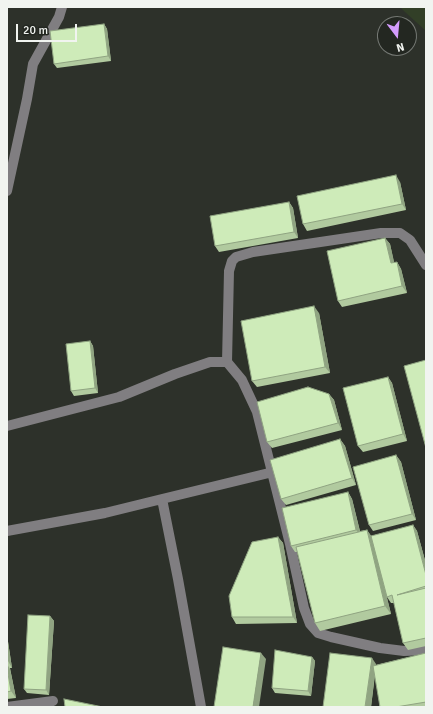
<!DOCTYPE html>
<style>
body{margin:0}
#map{position:relative;width:433px;height:714px;overflow:hidden;background:#2d312a;font-family:Signika,sans-serif}
canvas{display:block}
.frame{position:absolute;inset:0;border:8px solid #f1f4f0;pointer-events:none}
.north{position:absolute;left:377px;top:16px;width:40px;height:40px;box-sizing:border-box;background:#232721;border:1px solid #757974;border-radius:50%;rotate:164deg;font-size:11px;font-weight:700;line-height:16px;text-align:center;color:#f1f4f0}
.north::after{content:'';display:block;margin:auto;width:14px;height:18px;background:#d39cfc;clip-path:polygon(50% 0,100% 100%,50% 72%,0 100%)}
.scale{position:absolute;left:16px;top:24px;width:61px;height:18px;box-sizing:border-box;border:2px solid #f1f4f0;border-top:0;padding-left:5px;font-size:12px;line-height:14px;white-space:nowrap;color:#f1f4f0;-webkit-text-stroke:3px #232721;paint-order:stroke}
</style>
<div id="map">
<canvas width="433" height="714"></canvas>
<div class="frame"></div>
<div class="north">N</div>
<div class="scale">20 m</div>
</div>
<script>
const c = document.querySelector('canvas').getContext('2d');
c.lineJoin = 'round';
function paint(path, color) {
  c.fillStyle = color;
  c.fill(path, 'evenodd');
}
function toPath(rows) {
  const path = new Path2D();
  for (const r of rows) {
    path.moveTo(r[0], r[1]);
    for (let i = 2; i < r.length; i += 2) path.lineTo(r[i], r[i + 1]);
  }
  return path;
}
function strokePath(path, color, width, dash) {
  c.strokeStyle = color;
  c.lineWidth = width;
  c.lineCap = dash ? 'butt' : 'round';
  c.setLineDash(dash || []);
  c.stroke(path);
}
const green = toPath([
 [400,7,426,7,426,31,405,12]
]);
const minor = toPath([
 [7,191,27,99,33,64,59,17,62,7],
 [227,362,229,271,232,261,236,257,253,252,381,233,400,233,410,240,426,265],
 [7,426,119,397,175,374,210,362,227,362,242,380,257,412,290,544,304,608,310,624,318,633,331,637,380,648,404,651,426,650],
 [162,499,273,472],
 [7,531,105,513,162,499,178,579,201,707],
 [7,707,53,701]
]);
const wall = toPath([
 [104,24,107,29,111,61,57,68,54,64],
 [400,182,406,210,307,231,303,224],
 [289,202,293,208,298,238,219,252,215,246],
 [385,238,390,244,394,263,397,262,401,269,407,293,342,307,338,301],
 [319,313,330,373,257,387,252,381],
 [90,341,93,346,98,393,74,396,71,391],
 [388,377,392,383,407,441,363,452,358,446],
 [329,394,334,400,342,430,272,448,267,442],
 [340,439,345,446,356,485,286,505,281,499],
 [396,455,401,462,416,520,373,531,369,525],
 [348,492,352,499,360,531,367,530,371,536,413,525,417,531,426,564,426,646,408,650,403,643,394,603,391,603,387,597,384,586,391,614,320,631,315,623,297,552,295,552,291,546],
 [278,537,283,543,297,623,236,624,232,617],
 [50,616,54,621,49,695,27,693,24,689],
 [7,635,12,668,10,668,16,698,7,699],
 [426,653,426,707,380,707,375,675,371,707,323,707,376,664,376,665],
 [312,657,315,661,311,696,275,693,272,688]
]);
const shadedWall = toPath([
 [104,24,107,29,111,61,108,56],
 [396,175,400,182,406,210,402,204],
 [289,202,293,208,298,238,294,232],
 [385,238,390,244,396,270,391,263],
 [397,262,401,269,407,293,402,286],
 [314,306,319,313,330,373,325,367],
 [90,341,93,346,98,393,95,388],
 [388,377,392,383,407,441,403,434],
 [329,394,334,400,342,430,338,423],
 [340,439,345,446,356,485,352,478],
 [396,455,401,462,416,520,412,514],
 [348,492,352,499,361,536,356,530],
 [413,525,417,531,426,564,426,575],
 [367,530,372,537,391,614,385,606],
 [278,537,283,543,297,623,293,617],
 [50,616,54,621,49,695,46,690],
 [7,635,12,668,8,661,7,658],
 [261,653,266,659,259,707,253,707],
 [312,657,315,661,311,696,308,691],
 [372,658,376,664,371,707,365,707],
 [7,664,10,669,16,698,11,691,7,668]
]);
const building = toPath([
 [104,24,108,56,54,64,50,31,104,24],
 [396,175,402,204,303,224,297,196,396,175],
 [289,202,294,232,215,246,210,216,289,202],
 [385,238,391,263,397,262,402,286,338,301,327,251,385,238],
 [314,306,325,367,252,381,241,321,314,306],
 [90,341,95,388,71,391,66,344,90,341],
 [426,360,426,448,404,366,426,360],
 [388,377,403,434,358,446,343,388,388,377],
 [308,387,329,394,338,423,267,442,257,402,308,387],
 [340,439,352,478,281,499,270,460,340,439],
 [396,455,412,514,369,525,353,467,396,455],
 [348,492,356,530,291,546,282,508,348,492],
 [413,525,426,575,426,586,397,595,426,588,426,638,403,643,392,595,387,597,371,536,413,525],
 [367,530,385,606,315,623,296,547,367,530],
 [278,537,293,617,232,617,229,596,252,542,278,537],
 [28,615,50,616,46,690,24,689,28,615],
 [223,647,261,653,253,707,214,707,223,647],
 [275,650,312,657,308,691,272,688,275,650],
 [330,653,372,658,365,707,323,707,330,653],
 [426,653,426,702,396,707,380,707,373,666,426,653],
 [7,668,11,691,7,692,7,668],
 [64,699,103,707,65,707,64,699]
]);
paint(green, '#323f27');
strokePath(minor, '#807e81', 10);
paint(wall, '#b1ca9f');
paint(shadedWall, '#90a482');
paint(building, '#ceebb9');
strokePath(building, '#90a482', 1);
</script>
